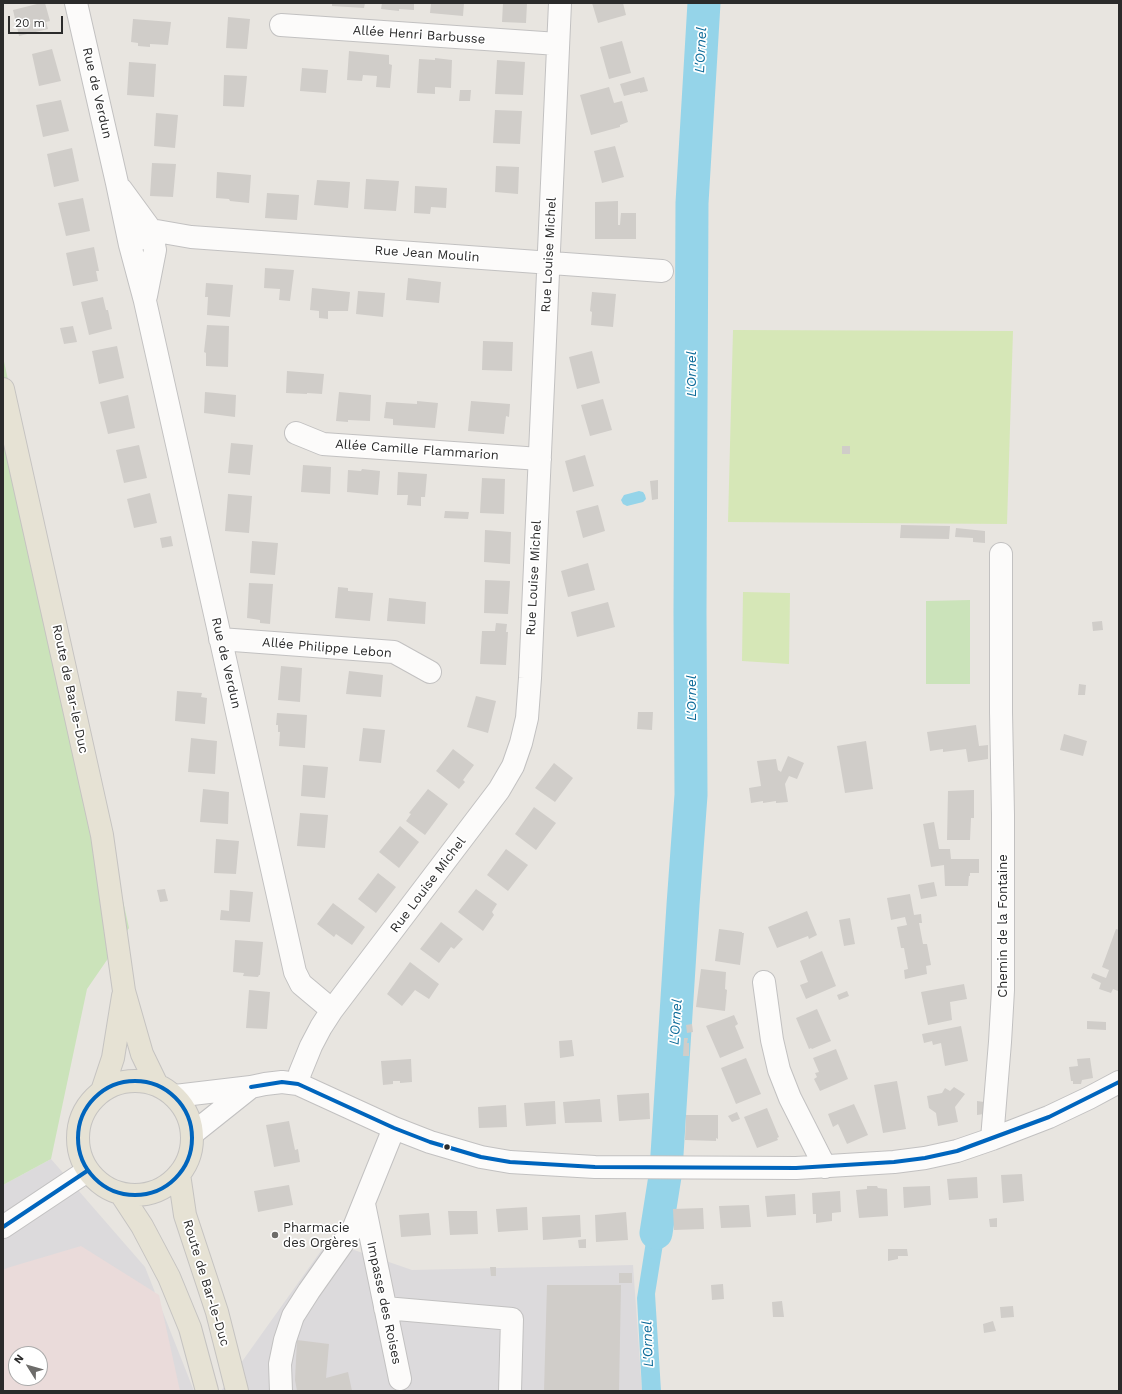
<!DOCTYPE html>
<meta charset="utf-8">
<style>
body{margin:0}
#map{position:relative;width:1122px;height:1394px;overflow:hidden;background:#e8e5e0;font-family:"Work Sans",sans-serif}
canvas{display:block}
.frame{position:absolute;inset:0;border:4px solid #2b2b2b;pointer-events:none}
.north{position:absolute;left:8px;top:1346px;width:40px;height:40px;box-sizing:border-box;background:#fff;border:1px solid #aaa;border-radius:50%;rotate:307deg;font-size:11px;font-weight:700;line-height:16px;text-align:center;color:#2b2b2b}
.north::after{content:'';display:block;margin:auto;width:14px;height:18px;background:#6d6c6a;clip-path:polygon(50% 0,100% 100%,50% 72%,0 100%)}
.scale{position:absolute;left:8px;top:16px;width:55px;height:18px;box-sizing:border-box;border:2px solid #2b2b2b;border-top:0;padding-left:5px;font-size:12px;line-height:14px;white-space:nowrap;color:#2b2b2b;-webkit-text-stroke:3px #fff;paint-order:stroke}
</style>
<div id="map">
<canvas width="1122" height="1394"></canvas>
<div class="frame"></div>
<div class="north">N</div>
<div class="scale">20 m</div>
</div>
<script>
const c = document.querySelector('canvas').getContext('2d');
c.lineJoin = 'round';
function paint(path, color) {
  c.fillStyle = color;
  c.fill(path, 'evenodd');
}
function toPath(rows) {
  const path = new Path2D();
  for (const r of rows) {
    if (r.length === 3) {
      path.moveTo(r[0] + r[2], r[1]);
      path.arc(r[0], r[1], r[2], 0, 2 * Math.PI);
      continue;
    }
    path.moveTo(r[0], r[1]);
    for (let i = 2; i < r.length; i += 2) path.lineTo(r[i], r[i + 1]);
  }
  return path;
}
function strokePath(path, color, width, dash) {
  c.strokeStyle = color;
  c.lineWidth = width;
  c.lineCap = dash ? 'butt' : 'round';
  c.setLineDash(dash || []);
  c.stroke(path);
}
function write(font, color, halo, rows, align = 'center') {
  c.font = font + ' "Work Sans",sans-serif';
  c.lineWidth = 3.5;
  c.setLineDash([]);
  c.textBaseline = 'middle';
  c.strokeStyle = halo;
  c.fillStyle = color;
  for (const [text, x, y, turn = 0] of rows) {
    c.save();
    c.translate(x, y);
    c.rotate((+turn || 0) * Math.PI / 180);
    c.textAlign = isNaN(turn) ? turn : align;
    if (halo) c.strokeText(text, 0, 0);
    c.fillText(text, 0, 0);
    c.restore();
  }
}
const industrial = toPath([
 [51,1159,145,1267,194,1391,3,1391,3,1185],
 [16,1354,40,1354,40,1378,16,1378],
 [328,1241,412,1270,633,1265,642,1391,221,1391]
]);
const medical = toPath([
 [81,1246,159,1295,180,1391,3,1391,3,1270,7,1268],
 [16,1354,40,1354,40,1378,16,1378]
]);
const green = toPath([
 [3,357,129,928,87,989,51,1159,3,1185],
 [970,600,970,684,926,684,926,601]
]);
const pitch = toPath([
 [733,330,1013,331,1007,524,728,522],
 [743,592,790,593,789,664,742,661]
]);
const water = toPath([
 [639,491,643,492,645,495,646,499,643,502,627,506,623,504,621,500,624,495],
 [672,1188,655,1294,661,1391,642,1391,637,1298,654,1191]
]);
const river = toPath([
 [656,1233,666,1170,683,905,691,795,690,612,692,203,704,3]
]);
const building = toPath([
 [41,3,45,3,50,21,46,22,48,29,19,36,13,10],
 [332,3,365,3,364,8,332,6],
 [382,3,414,3,414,10,399,9,399,11,381,9],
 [431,3,464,3,463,16,430,13],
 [503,3,527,3,526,23,502,22],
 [592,3,623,3,626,15,598,23],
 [228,17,250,19,247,49,226,48],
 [133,19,171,22,168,45,150,44,150,47,138,46,138,43,131,42],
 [622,41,631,73,609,79,600,47],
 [52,49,61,81,39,86,32,54],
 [349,51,389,55,389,64,392,65,390,88,376,87,377,76,363,75,362,81,347,80],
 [435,58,452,60,451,88,435,87,435,94,417,93,419,59,435,60],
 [497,60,525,62,523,95,495,94],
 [129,62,156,64,154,97,127,95],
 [302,68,328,70,326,93,300,91],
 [224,75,247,76,244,107,223,106],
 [644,77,648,91,640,93,640,92,624,96,620,84],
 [609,87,614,103,622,101,628,122,620,125,620,127,591,135,580,95],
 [460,90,471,90,470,101,459,101],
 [61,100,69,131,43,137,36,105],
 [495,110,522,111,520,144,493,143],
 [156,113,178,115,175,148,154,146],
 [615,146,624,177,602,183,594,151],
 [72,148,79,181,54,187,47,154],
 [152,163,176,164,173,197,150,196],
 [496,166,519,167,518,194,495,192],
 [217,172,251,175,249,203,230,201,229,199,216,198],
 [366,179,399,181,396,211,364,209],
 [317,180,350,182,348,208,314,205],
 [415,186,447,188,446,208,431,207,430,214,414,213],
 [267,193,299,195,297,220,265,218],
 [83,198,90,231,66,236,58,203],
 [618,201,618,225,620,225,621,213,636,213,636,239,595,239,595,202],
 [94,247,99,271,96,271,98,281,73,286,66,253],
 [265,268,294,270,290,301,279,300,280,289,264,288],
 [408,278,441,282,439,303,406,300],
 [206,283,233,285,230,317,207,315,208,297,205,297],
 [312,288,350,292,348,311,328,311,328,319,319,318,319,311,310,310],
 [358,291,385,293,383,317,356,314],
 [592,292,616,294,613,327,591,325,592,312,590,311],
 [103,297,106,310,108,310,112,329,89,335,81,302],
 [207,325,229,326,228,367,206,366,206,353,204,352],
 [73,326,77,342,64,344,60,328],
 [483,341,513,342,512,371,482,370],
 [117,346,124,378,99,384,92,351],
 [592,351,600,383,577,389,569,357],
 [287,371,324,374,322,394,307,393,307,394,286,393],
 [205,392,236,395,235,417,204,413],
 [339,392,371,395,370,421,348,420,348,422,336,421],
 [128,395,135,428,108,434,100,402],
 [603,399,612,430,590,436,581,405],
 [417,401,438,403,435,428,393,425,393,419,384,418,386,402,417,404],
 [471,401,510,404,509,417,506,416,504,434,468,431],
 [231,443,253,445,250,475,228,473],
 [139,445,147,478,124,483,116,450],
 [842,446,850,446,850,454,842,454],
 [585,455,594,486,573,492,565,461],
 [303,465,331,467,330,494,301,492],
 [362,469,380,471,378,495,347,492,348,470,361,471],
 [398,472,427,474,425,497,421,497,421,506,407,505,408,495,397,495],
 [482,478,505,479,504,514,480,513],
 [658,480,658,499,652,500,650,481],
 [150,493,157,523,134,528,127,499],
 [228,494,252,496,249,533,225,531],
 [598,505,605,531,583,538,576,511],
 [445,511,469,512,468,519,444,518],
 [901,525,950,526,949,539,900,538],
 [956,528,985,531,985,543,973,542,973,538,955,537],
 [485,530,511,532,510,564,484,562],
 [171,536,173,546,162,548,160,538],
 [252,541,278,543,275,575,250,573],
 [588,563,595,590,568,597,561,571],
 [485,580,510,581,508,614,484,613],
 [249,583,273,584,270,624,260,623,260,620,247,618],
 [338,587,348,588,348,591,373,593,370,621,335,618],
 [389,598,426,602,425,624,387,621],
 [608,602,615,627,577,637,571,612],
 [1102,621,1103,630,1093,631,1092,622],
 [496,623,507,624,506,632,508,632,506,665,480,664,482,631,495,631],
 [281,666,302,668,300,702,278,700],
 [349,671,383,675,381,697,346,694],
 [1079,684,1086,685,1085,695,1078,695],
 [177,691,202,693,201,697,207,698,205,724,175,721],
 [476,696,496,701,488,733,467,727],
 [638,712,653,712,652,730,637,729],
 [277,713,307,715,305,748,279,746,280,732,278,732,278,725,276,725],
 [976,725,979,746,988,745,988,759,968,762,966,749,943,752,943,749,930,751,927,732],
 [363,728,385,730,381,763,359,761],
 [1064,734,1087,741,1083,756,1060,750],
 [191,738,217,741,215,774,188,772],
 [866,741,873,789,845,793,837,746],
 [453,749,474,765,463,780,465,782,459,789,436,771],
 [788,756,804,763,797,779,789,776,785,784,788,802,776,803,776,801,763,803,763,801,751,803,749,788,761,786,757,761,776,759,778,770,781,772],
 [554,763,573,778,555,802,535,788],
 [303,765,328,767,325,798,301,796],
 [203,789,229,792,228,824,200,822],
 [428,789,448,804,425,835,406,821,411,814,409,813],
 [974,790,974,818,971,818,970,840,947,840,948,791],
 [534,807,556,823,536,850,515,834],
 [300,813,328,815,325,848,297,846],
 [934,822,939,849,950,849,951,859,979,859,979,873,970,873,970,876,969,876,968,886,945,886,944,865,931,867,923,824],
 [400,826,419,842,399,868,379,852],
 [216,839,239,841,236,874,214,873],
 [506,849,528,865,508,891,487,875],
 [378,873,396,887,376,913,358,899],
 [934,882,937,896,921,899,918,885],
 [165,889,168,901,160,902,157,890],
 [476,889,497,904,492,912,494,915,483,931,458,912],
 [230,890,253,892,250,922,220,920,221,910,229,911],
 [910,894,914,915,921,914,922,923,919,923,923,944,927,944,931,965,926,966,927,974,905,979,904,970,908,969,904,948,901,948,897,927,907,925,905,917,891,920,887,898],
 [333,903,365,927,352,945,336,934,334,937,317,924],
 [807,911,817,935,809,939,808,936,777,948,768,927],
 [850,918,855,944,844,946,839,920],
 [441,922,463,939,454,949,451,947,439,963,420,949],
 [719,929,742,932,742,933,744,933,740,965,715,961],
 [1116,929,1119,930,1119,988,1118,991,1113,989,1111,993,1099,989,1101,983,1091,978,1093,973,1106,978,1109,970,1102,967],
 [235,940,263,942,260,975,259,975,258,977,243,976,244,973,233,972],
 [822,951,836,986,806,999,800,985,808,982,800,961],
 [410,962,439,984,429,999,415,990,402,1006,387,994],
 [701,969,726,972,725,989,727,990,725,1011,696,1007],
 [964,984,967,999,950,1002,952,1020,928,1025,921,992],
 [249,990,270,992,267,1029,246,1028],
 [847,991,849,996,839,1000,837,995],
 [817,1009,831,1041,812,1049,811,1048,809,1049,796,1018],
 [734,1015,738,1024,735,1026,744,1048,720,1058,706,1026],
 [1087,1021,1106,1022,1106,1030,1087,1029],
 [692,1024,693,1032,687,1033,686,1025],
 [961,1026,968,1061,945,1066,941,1043,933,1045,932,1041,924,1043,922,1034],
 [684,1038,688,1038,687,1043,689,1043,689,1056,683,1056],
 [572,1040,574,1056,560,1058,559,1041],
 [836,1049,848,1079,820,1091,814,1079,817,1077,815,1073,819,1072,813,1058],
 [746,1058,761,1094,736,1104,721,1068],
 [1090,1058,1093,1078,1082,1080,1081,1084,1073,1084,1073,1081,1071,1081,1069,1067,1078,1066,1077,1059],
 [411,1059,412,1082,400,1083,400,1081,393,1081,393,1084,383,1085,381,1061],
 [897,1081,906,1129,883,1133,874,1085],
 [954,1087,965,1094,955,1107,958,1122,938,1126,936,1113,929,1108,927,1096,942,1093,945,1088,950,1091],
 [649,1093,650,1119,619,1121,617,1095],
 [600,1099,602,1122,565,1123,563,1102],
 [555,1101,556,1124,526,1126,524,1103],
 [977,1101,984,1102,984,1114,977,1115],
 [854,1104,868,1135,847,1144,838,1124,833,1127,828,1114],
 [506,1105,507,1127,479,1128,478,1107],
 [767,1108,779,1137,777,1138,778,1140,757,1148,744,1117],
 [737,1112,740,1119,732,1122,728,1116],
 [686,1115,718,1115,718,1139,716,1138,716,1141,685,1140],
 [289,1121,295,1150,298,1149,300,1162,274,1167,266,1125],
 [1022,1174,1024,1201,1003,1203,1001,1175],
 [977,1177,978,1198,949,1200,947,1179],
 [289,1185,293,1205,258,1212,254,1191],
 [867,1186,877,1186,878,1188,887,1189,888,1216,859,1218,856,1190,867,1189],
 [930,1186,931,1205,904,1208,903,1187],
 [840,1191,841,1212,832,1213,832,1221,816,1223,816,1214,813,1214,812,1193],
 [795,1194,796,1215,767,1217,765,1196],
 [749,1205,751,1227,721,1228,719,1206],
 [527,1207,528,1230,498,1232,496,1209],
 [703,1208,704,1229,674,1230,673,1209],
 [448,1211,477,1211,478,1234,450,1235],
 [626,1212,628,1240,596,1242,595,1215],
 [429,1213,431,1235,401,1237,399,1215],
 [580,1215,581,1237,543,1240,542,1217],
 [997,1218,997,1227,990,1227,989,1219],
 [586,1239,586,1248,579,1248,578,1240],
 [888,1249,907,1249,908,1256,898,1256,898,1259,888,1261],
 [490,1267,496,1267,496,1276,491,1276],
 [619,1273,632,1273,632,1283,619,1283],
 [723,1284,724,1299,712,1300,711,1285],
 [547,1285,621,1285,619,1391,544,1391],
 [782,1301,784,1317,773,1317,772,1302],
 [1013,1306,1014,1317,1001,1318,1000,1307],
 [993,1321,996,1331,984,1333,983,1324],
 [297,1340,329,1344,326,1378,348,1372,352,1391,297,1391,295,1380]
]);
const minor = toPath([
 [76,3,117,183,130,245,145,301,295,972,301,984,332,1010],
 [281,25,558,44],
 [121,189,151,230,155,250,146,296],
 [130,245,151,230,191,237,662,271],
 [296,433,323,444,540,459],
 [220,639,394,652,430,672],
 [764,982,772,1040,779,1070,790,1098,825,1167],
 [298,1084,300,1073,311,1046,321,1027,332,1010,499,790,513,766,521,743,527,718,530,678,560,3],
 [175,1096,251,1087,265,1084,282,1082,298,1084,394,1128,430,1142,481,1157,510,1162,595,1167,796,1168,894,1162,925,1158,957,1151,992,1139,1049,1117,1089,1098,1119,1082],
 [192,1134,251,1087],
 [992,1139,1000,1042,1003,990,1003,815,1001,712,1001,554],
 [364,1204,400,1379],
 [3,1227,87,1171],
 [385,1308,512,1319,510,1391],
 [281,1391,280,1364,285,1340,293,1316,309,1291,354,1227,394,1128]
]);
const major = toPath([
 [3,389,102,835,124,991,142,1054,157,1085],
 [135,1138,57],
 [102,1091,113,1058,123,996],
 [179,1174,185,1215,217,1312,237,1391],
 [121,1194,142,1226,169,1277,190,1328,207,1391]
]);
const bus1 = toPath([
 [135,1138,57],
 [251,1087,282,1082,298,1084,394,1128,430,1142,481,1157,510,1162,595,1167,796,1168,894,1162,925,1158,957,1151,1049,1117,1119,1082],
 [3,1227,87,1171]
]);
const markers = [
 [447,1147,3.5,"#2b2b2b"],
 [275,1235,4,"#6d6c6a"]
];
const streetNames = [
 ["Allée Henri Barbusse",419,35,4],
 ["Rue de Verdun",97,93,77],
 ["Rue Jean Moulin",427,254,4],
 ["Rue Louise Michel",549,255,-87],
 ["Allée Camille Flammarion",417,450,4],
 ["Rue Louise Michel",534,578,-87],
 ["Allée Philippe Lebon",327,648,5],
 ["Rue de Verdun",226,663,77],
 ["Route de Bar-le-Duc",70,689,78],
 ["Rue Louise Michel",428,885,-53],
 ["Chemin de la Fontaine",1003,926,-90],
 ["Route de Bar-le-Duc",206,1283,73],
 ["Impasse des Roises",384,1303,78]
];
const poiNames = [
 ["Pharmacie",283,1228],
 ["des Orgères",283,1243]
];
const waterNames = [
 ["L'Ornel",701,50,-87],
 ["L'Ornel",692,374,-90],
 ["L'Ornel",692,698,-90],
 ["L'Ornel",676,1022,-86],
 ["L'Ornel",648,1344,-92]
];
paint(industrial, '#dcdadc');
paint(medical, '#eadbda');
paint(green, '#cbe3ba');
paint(pitch, '#d6e7b7');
paint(water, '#95d4e9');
strokePath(river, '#95d4e9', 33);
paint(building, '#d0cdc9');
strokePath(minor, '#c2c1c1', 24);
strokePath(major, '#c5c3c1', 24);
strokePath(minor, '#fcfbfa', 22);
strokePath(major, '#e6e2d4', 22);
strokePath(bus1, '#0065bd', 4);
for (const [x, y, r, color] of markers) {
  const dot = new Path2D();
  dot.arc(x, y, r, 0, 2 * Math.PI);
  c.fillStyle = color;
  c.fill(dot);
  strokePath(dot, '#fff', 1.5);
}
write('13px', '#2b2b2b', '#fff', streetNames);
write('13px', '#2b2b2b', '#fff', poiNames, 'left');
write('italic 14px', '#0f6c9a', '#fff', waterNames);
</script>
